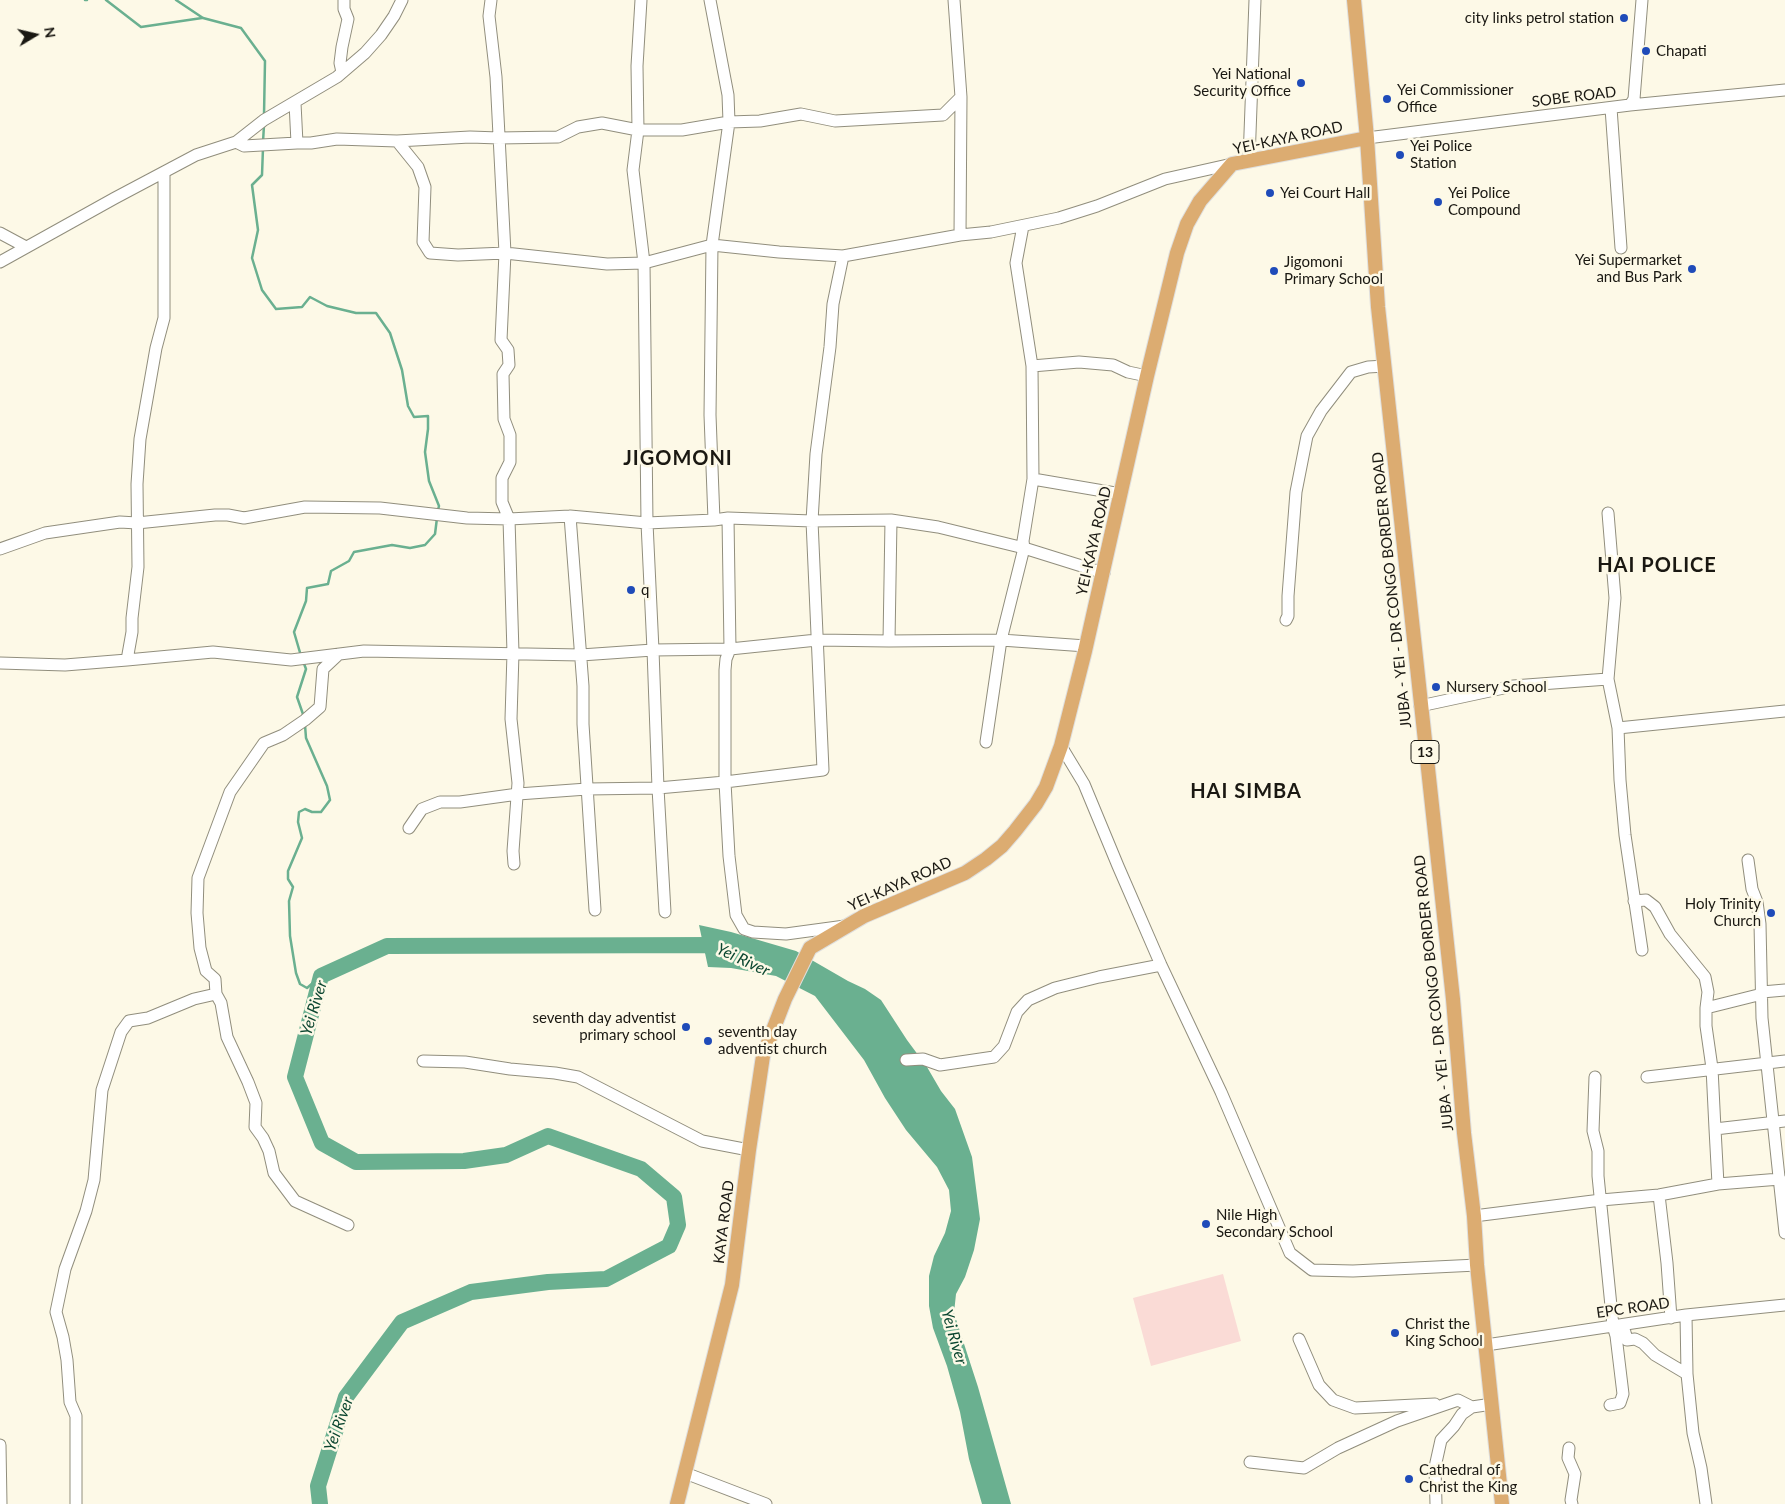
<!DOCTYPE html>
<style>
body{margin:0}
#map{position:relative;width:1785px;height:1504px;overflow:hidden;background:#fdf9e7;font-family:Lato,sans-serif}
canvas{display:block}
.north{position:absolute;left:10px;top:10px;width:50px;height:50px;-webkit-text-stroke:4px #fdf9e7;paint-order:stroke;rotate:81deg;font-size:14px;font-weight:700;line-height:20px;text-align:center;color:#1a1812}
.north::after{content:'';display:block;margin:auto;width:18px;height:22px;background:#1a1812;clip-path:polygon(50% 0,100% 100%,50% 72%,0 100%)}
</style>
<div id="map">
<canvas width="1785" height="1504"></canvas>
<div class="north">N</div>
</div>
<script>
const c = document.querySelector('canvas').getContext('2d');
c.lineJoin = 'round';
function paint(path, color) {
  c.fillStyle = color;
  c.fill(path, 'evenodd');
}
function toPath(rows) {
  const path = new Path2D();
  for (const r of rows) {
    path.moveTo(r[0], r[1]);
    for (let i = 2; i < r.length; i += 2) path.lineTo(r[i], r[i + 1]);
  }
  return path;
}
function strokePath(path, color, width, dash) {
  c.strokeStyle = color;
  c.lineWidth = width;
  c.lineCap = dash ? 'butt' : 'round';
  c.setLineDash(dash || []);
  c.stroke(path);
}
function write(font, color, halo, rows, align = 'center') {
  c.font = font + ' Lato,sans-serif';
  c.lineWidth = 5;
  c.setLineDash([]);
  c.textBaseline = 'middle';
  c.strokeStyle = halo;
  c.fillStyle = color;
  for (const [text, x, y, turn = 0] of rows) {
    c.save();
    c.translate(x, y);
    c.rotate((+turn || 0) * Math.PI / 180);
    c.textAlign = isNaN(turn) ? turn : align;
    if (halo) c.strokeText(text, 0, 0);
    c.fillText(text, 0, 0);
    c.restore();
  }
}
const green = toPath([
 [1223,1274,1241,1341,1151,1366,1133,1298]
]);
const water = toPath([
 [699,925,731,932,796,951,848,981,865,989,881,1000,907,1040,927,1067,941,1091,955,1109,972,1157,980,1219,974,1250,965,1277,956,1294,954,1313,978,1387,1011,1504,982,1504,969,1459,960,1412,947,1366,933,1328,929,1306,929,1276,934,1256,945,1233,951,1211,949,1190,937,1167,906,1130,885,1098,864,1060,815,996,776,976,731,968,708,967]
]);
const stream = toPath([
 [85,0,87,0],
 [106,0,141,27,202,18],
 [176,0,203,18,241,28,265,61,264,115],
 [263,142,264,125],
 [263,148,262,175,252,185,258,230,252,258,262,290,276,309,302,307,310,297,327,306,356,313,376,313,390,333,402,370,408,406,414,417,428,416,428,429,425,452,429,481,439,506,438,510],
 [301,656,294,632,306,601,307,588,328,584,331,571,349,561,354,552,392,545,410,548,425,545,435,534,437,518],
 [303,661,306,669,297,697,304,717],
 [305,725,306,738,327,786,330,800,321,812,312,812,305,809,299,812,298,822,302,838,288,871,288,879,293,887,289,901,290,936,296,973,300,984,307,988,321,976]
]);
const river = toPath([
 [320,1504,318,1486,346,1397,402,1322,471,1292,548,1282,606,1279,669,1246,678,1225,674,1197,641,1169,548,1136,506,1155,464,1161,356,1162,322,1143,295,1077,321,976,387,946,716,945,723,949]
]);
const minor = toPath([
 [491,0,489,16,496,77,505,253,501,340,508,350,509,365,503,374,504,419,510,435,510,462,502,478,502,502,509,519,513,653,511,719,518,783,513,851,514,864],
 [641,0,637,66,638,130,633,170,644,263,647,523,653,650,658,788,665,912],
 [710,0,728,95,729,122,712,245,710,415,714,520],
 [954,0,961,97,960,235],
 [342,72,340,63,342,47,348,19,344,9,344,0],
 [295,103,297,143,311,143,337,139,397,141,470,137,499,138,558,137,578,127,602,123,638,130,682,130,729,122,760,121,801,114,835,121,943,115,961,97],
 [1630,105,1634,99,1642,0],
 [1611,108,1621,248],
 [1367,138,1630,105,1785,90],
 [397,141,418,167,425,187,423,242,430,253,458,255,505,253,607,264,644,263,712,245,779,252,843,256,960,235,991,232,1059,218,1097,206,1165,179,1232,164],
 [236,142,244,146,297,143],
 [1249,160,1255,0],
 [0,233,26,247],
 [0,262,115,198,196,155,236,142,264,120,337,77,365,53,381,35,394,16,402,0],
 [1032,366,1079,362,1113,365,1128,372,1147,376],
 [1033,479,1121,494],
 [1608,513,1615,598,1608,679,1618,728,1620,780,1625,835,1642,950],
 [570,516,583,686,583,724,595,910],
 [728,518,730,649,726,659,725,670,725,782,729,856,736,915,744,929,753,932,786,934,845,926],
 [0,549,45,533,120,522,137,523,215,515,228,515,244,518,305,507,380,508,467,518,509,519,570,516,647,523,714,520,728,518,812,521,891,520,938,527,1024,548,1104,573],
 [1286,620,1288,616,1288,596,1296,492,1307,436,1321,411,1351,372,1368,367,1385,366],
 [889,641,891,520],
 [127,660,132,632,132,618,138,567,137,484,140,439,156,348,164,318,164,172],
 [0,663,65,665,127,660,213,652,291,660,364,651,581,655,653,650,730,649,817,640,889,641,1001,640,1086,646],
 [1420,706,1513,686,1608,679],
 [1618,728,1785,711],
 [986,742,1001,640,1024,548,1023,541,1033,479,1032,366,1016,263,1023,226],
 [1061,746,1084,784,1118,866,1161,965,1221,1092,1290,1253,1312,1270,1353,1271,1477,1265],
 [409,828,422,809,440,802,460,802,518,794,587,789,658,788,725,782,823,770,812,521,816,454,830,347,833,304,843,256],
 [1748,860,1752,889,1757,902,1760,924,1762,1018,1785,1233],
 [1634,901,1646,900,1655,907,1670,934,1705,977,1708,992,1706,1008,1706,1026,1712,1068,1715,1129,1785,1121],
 [216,994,221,1003,227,1037,248,1082,256,1103,255,1127,263,1138,269,1151,274,1173,295,1201,348,1225],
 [1706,1008,1758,995,1762,992,1785,990],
 [906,1060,923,1059,940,1065,994,1057,1004,1046,1017,1012,1028,1000,1055,988,1099,977,1161,965],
 [423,1061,465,1062,510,1069,555,1073,578,1077,702,1141,749,1150],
 [1595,1077,1593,1131,1598,1151,1598,1176,1613,1326,1616,1336,1623,1394,1620,1403,1610,1405],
 [1647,1077,1785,1061],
 [1715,1129,1718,1184],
 [1659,1195,1667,1263,1671,1318],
 [1474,1216,1601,1200,1659,1195,1718,1184,1780,1179],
 [1686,1315,1687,1374,1693,1433,1701,1468,1706,1504],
 [1623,1325,1627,1340,1635,1339,1643,1343,1655,1355,1687,1374],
 [1299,1339,1319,1385,1333,1400,1355,1408,1435,1404],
 [1486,1345,1686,1315,1785,1305],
 [0,1445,1,1504],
 [1569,1448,1568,1458,1575,1474,1571,1500,1572,1504],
 [1250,1462,1304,1468,1338,1448,1397,1421,1458,1400,1472,1407],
 [685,1473,766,1504],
 [76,1504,76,1416,70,1402,67,1360,63,1337,56,1312,65,1269,86,1211,94,1180,102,1090,121,1032,129,1021,148,1018,194,999,216,994,215,979,206,971,200,948,197,913,198,878,230,792,264,743,283,735,305,720,320,707,323,669,339,654],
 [1436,1504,1435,1467,1441,1440,1454,1426,1462,1414,1472,1407,1492,1404]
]);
const major = toPath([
 [1354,0,1367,138,1378,307,1453,999,1464,1133,1474,1216,1477,1265,1502,1504],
 [677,1504,732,1285,749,1150,763,1056,785,999,810,948,864,916,965,873,986,859,1002,846,1015,831,1036,804,1046,787,1061,746,1085,651,1147,376,1177,253,1187,224,1200,201,1232,164,1367,138]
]);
const markers = [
 [1624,18,5,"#1f4bb9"],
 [1646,51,5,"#1f4bb9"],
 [1301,83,5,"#1f4bb9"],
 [1387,99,5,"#1f4bb9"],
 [1400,155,5,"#1f4bb9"],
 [1270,193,5,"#1f4bb9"],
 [1438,202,5,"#1f4bb9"],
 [1692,269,5,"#1f4bb9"],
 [1274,271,5,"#1f4bb9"],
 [631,590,5,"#1f4bb9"],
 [1436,687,5,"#1f4bb9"],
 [1771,913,5,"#1f4bb9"],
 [686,1027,5,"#1f4bb9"],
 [708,1041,5,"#1f4bb9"],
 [1206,1224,5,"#1f4bb9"],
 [1395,1333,5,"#1f4bb9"],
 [1409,1479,5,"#1f4bb9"]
];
const shields = [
 [1425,752,28]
];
const shieldNames = [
 ["13",1425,752]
];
const poiNames = [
 ["city links petrol station",1614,18,"right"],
 ["Chapati",1656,51],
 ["Yei National",1291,74,"right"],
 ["Security Office",1291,91,"right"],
 ["Yei Commissioner",1397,90],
 ["Office",1397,107],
 ["Yei Police",1410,146],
 ["Station",1410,163],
 ["Yei Court Hall",1280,193],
 ["Yei Police",1448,193],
 ["Compound",1448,210],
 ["Yei Supermarket",1682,260,"right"],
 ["and Bus Park",1682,277,"right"],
 ["Jigomoni",1284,262],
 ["Primary School",1284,279],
 ["q",641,590],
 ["Nursery School",1446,687],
 ["Holy Trinity",1761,904,"right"],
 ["Church",1761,921,"right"],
 ["seventh day adventist",676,1018,"right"],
 ["primary school",676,1035,"right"],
 ["seventh day",718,1032],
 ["adventist church",718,1049],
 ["Nile High",1216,1215],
 ["Secondary School",1216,1232],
 ["Christ the",1405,1324],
 ["King School",1405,1341],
 ["Cathedral of",1419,1470],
 ["Christ the King",1419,1487]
];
const streetNames = [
 ["SOBE ROAD",1574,97,-7],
 ["YEI-KAYA ROAD",1288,138,-12],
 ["YEI-KAYA ROAD",1094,541,-77],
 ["JUBA - YEI - DR CONGO BORDER ROAD",1392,590,-96],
 ["YEI-KAYA ROAD",900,884,-24],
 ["JUBA - YEI - DR CONGO BORDER ROAD",1434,993,-96],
 ["KAYA ROAD",724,1222,-83],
 ["EPC ROAD",1633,1308,-8]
];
const waterNames = [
 ["Yei River",743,960,25],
 ["Yei River",314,1008,-73],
 ["Yei River",954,1337,74],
 ["Yei River",339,1424,-70]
];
const districtNames = [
 ["JIGOMONI",678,459],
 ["HAI POLICE",1657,566],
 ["HAI SIMBA",1246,792]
];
paint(green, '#fadbd6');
paint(water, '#6ab090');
strokePath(stream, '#6ab090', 2.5);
strokePath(river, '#6ab090', 16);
strokePath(minor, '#918e7d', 13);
strokePath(major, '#dfdfde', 16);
strokePath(minor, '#fff', 11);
strokePath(major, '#dcac71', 14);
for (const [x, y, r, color] of markers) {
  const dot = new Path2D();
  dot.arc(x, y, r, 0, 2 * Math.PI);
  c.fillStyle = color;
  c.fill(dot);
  strokePath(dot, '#fdf9e7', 2);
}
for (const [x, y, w] of shields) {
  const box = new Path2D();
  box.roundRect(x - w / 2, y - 11.5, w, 23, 4);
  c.fillStyle = '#fdf9e7';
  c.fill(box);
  strokePath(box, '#1a1812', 1);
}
write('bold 14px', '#1a1812', null, shieldNames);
write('15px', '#1a1812', '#fdf9e7', poiNames, 'left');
write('15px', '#1a1812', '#fdf9e7', streetNames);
write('italic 16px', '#0b4630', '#fdf9e7', waterNames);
c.letterSpacing = '1px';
write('bold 20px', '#1a1812', '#fdf9e7', districtNames);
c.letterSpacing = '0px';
</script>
